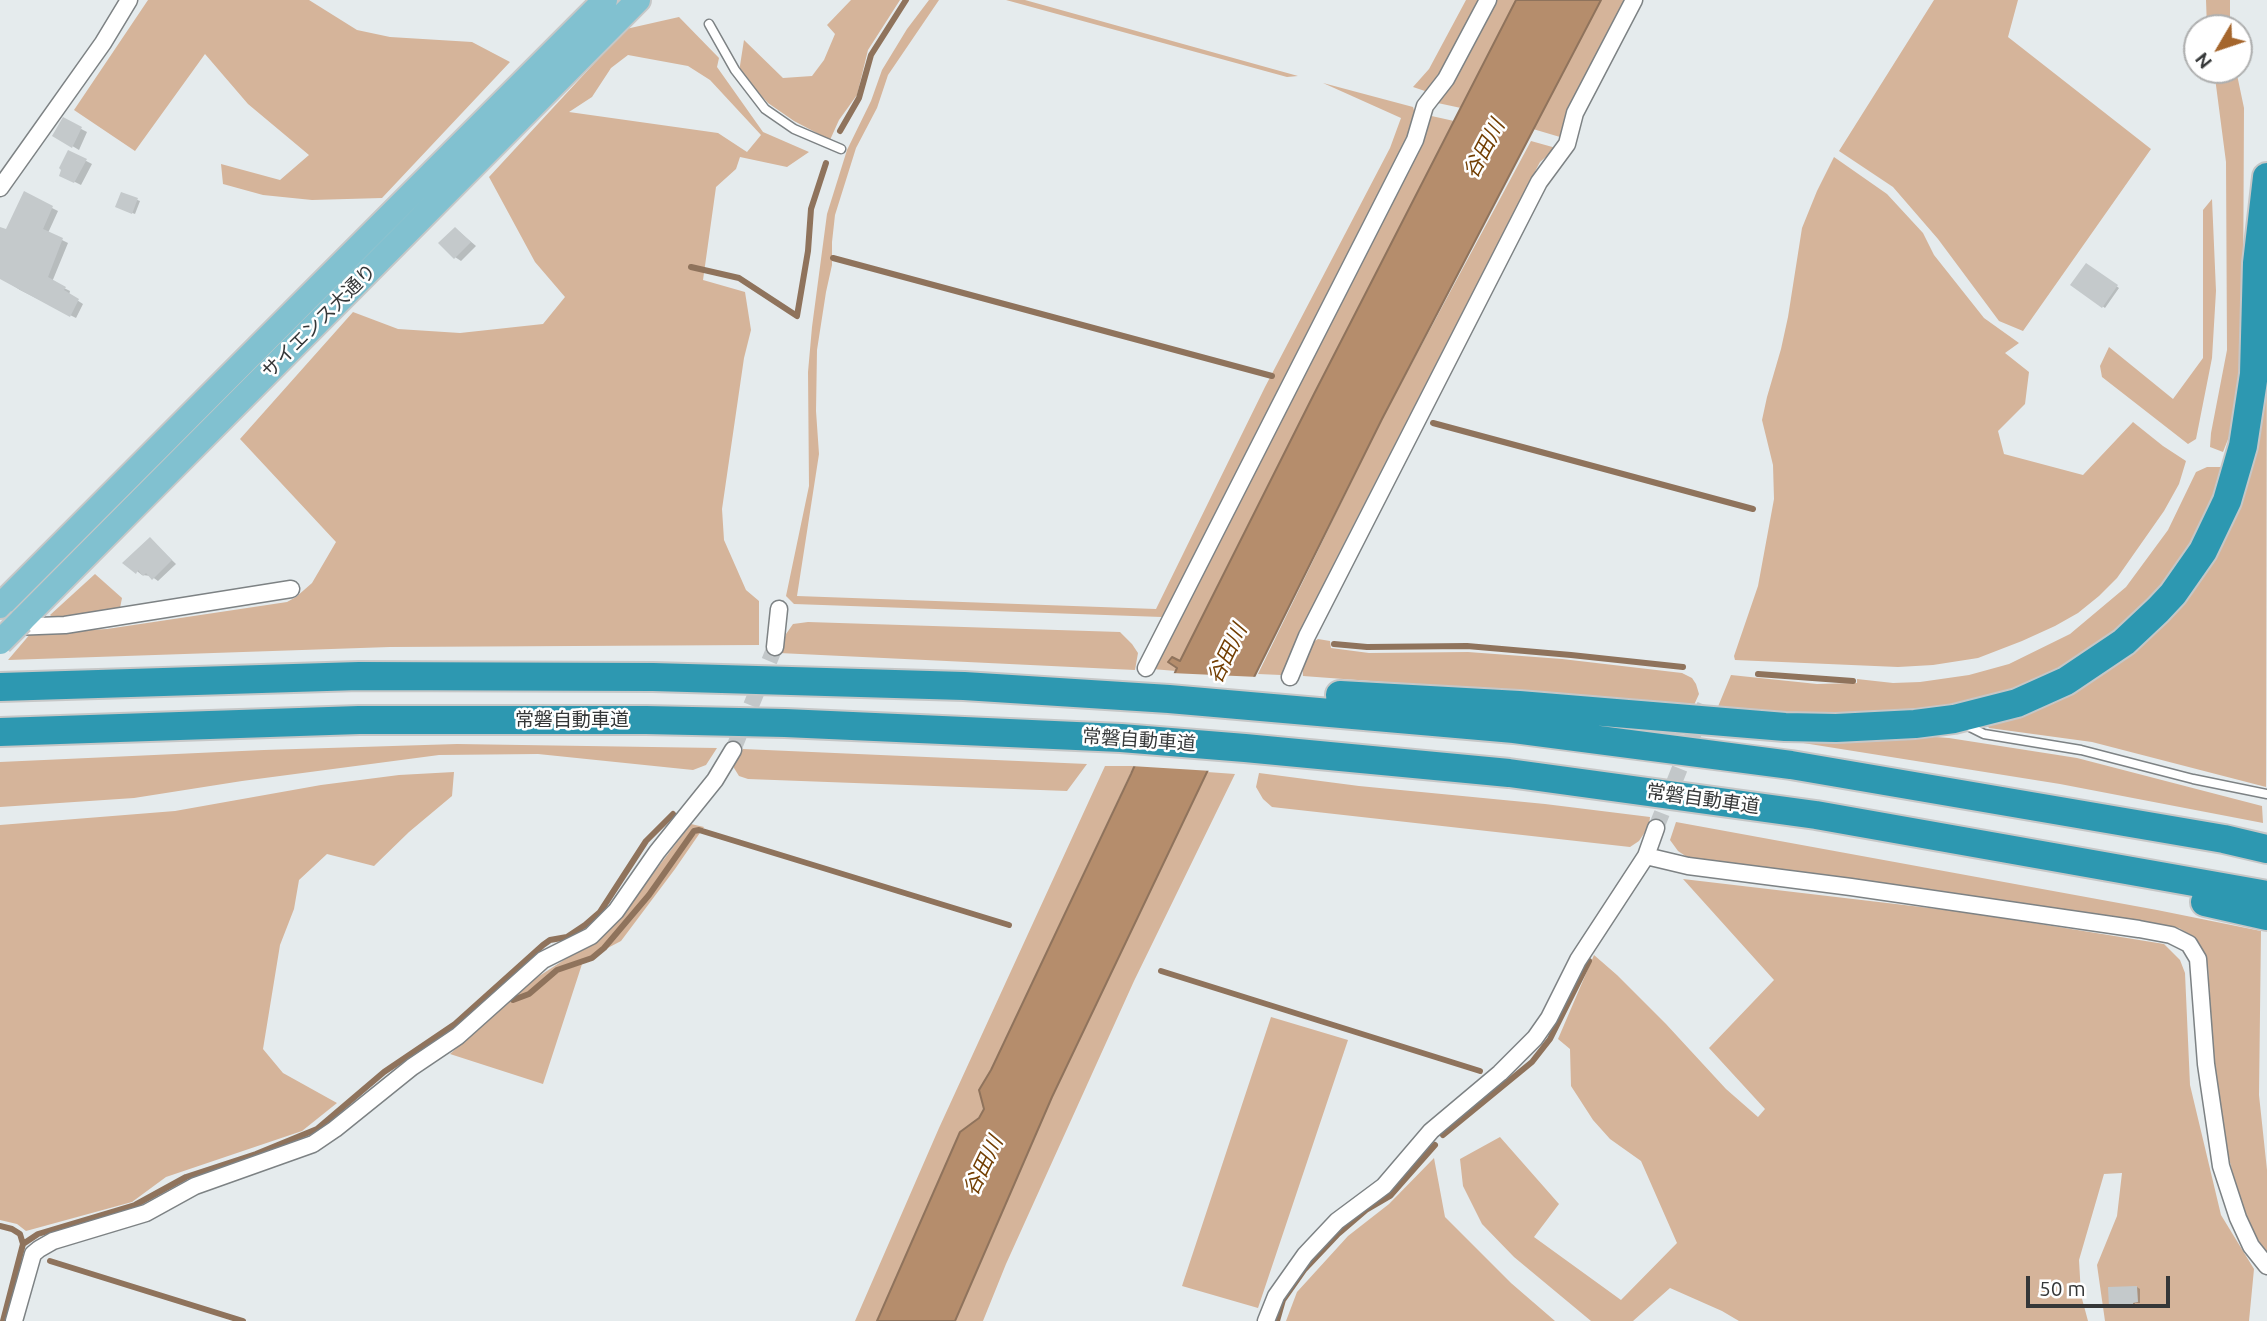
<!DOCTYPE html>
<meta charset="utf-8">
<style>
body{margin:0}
#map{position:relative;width:2267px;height:1321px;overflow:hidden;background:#e5ebed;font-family:Ubuntu,sans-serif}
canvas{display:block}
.north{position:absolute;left:2183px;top:14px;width:70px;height:70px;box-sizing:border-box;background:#fff;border:2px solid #aeafaf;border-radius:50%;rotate:231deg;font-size:19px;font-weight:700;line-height:28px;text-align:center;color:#353738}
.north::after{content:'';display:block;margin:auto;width:24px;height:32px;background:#a5662d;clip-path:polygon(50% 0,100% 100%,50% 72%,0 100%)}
.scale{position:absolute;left:2026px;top:1276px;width:144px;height:32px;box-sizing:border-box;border:4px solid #353738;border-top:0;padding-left:9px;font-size:21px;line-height:24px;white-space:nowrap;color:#353738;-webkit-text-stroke:5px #fff;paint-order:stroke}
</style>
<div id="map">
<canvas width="2267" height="1321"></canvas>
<div class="north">N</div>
<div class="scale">50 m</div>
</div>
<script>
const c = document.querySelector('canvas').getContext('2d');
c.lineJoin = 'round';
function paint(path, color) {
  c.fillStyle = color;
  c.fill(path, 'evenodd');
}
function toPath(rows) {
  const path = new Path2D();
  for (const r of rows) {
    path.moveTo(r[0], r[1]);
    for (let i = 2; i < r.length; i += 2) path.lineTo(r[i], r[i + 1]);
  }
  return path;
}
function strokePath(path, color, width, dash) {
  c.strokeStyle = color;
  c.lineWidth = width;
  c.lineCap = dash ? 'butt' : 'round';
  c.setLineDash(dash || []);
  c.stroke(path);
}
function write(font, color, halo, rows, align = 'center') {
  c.font = font + ' Ubuntu,"Noto Sans JP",sans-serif';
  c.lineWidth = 5;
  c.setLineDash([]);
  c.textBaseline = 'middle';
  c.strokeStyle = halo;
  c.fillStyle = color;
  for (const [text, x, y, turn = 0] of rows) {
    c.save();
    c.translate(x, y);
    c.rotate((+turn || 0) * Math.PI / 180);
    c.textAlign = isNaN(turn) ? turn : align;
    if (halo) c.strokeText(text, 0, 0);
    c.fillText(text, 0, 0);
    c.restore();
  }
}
const green = toPath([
 [148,0,309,0,357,30,390,37,472,42,510,62,382,198,312,200,263,195,223,184,221,164,280,180,309,155,248,104,205,54,135,151,74,110],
 [851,0,900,0,868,50,857,95,839,120,830,140,794,121,768,103,739,72,744,40,783,78,812,76,824,60,835,34,827,25],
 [929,0,939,0,888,75,877,108,856,148,835,215,832,242,832,265,826,292,817,350,816,411,819,454,797,596,1156,609,1265,387,1390,148,1401,118,1323,83,1413,107,1416,116,1410,130,1162,617,794,604,786,596,809,486,808,372,812,327,827,214,847,150,871,101,882,70,907,29],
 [1006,0,1025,0,1298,76,1287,77],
 [1466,0,1479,0,1441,77,1428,92,1413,87,1429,69],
 [1494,0,1516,0,1461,108,1433,102],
 [1601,0,1625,0,1571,102,1560,137,1533,129],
 [1934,0,2018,0,2008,37,2151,149,2023,331,1999,321,1938,239,1893,187,1839,151],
 [2206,0,2230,0,2230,28,2207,28],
 [679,17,719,58,717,67,763,132,809,152,787,167,740,157,736,169,716,187,703,280,745,292,751,330,744,358,722,509,724,540,746,590,759,601,759,645,390,647,8,660,31,633,107,629,287,602,296,597,312,583,336,542,240,439,353,312,398,329,460,333,543,324,565,297,535,262,489,177,626,29],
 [628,55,688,66,710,80,761,135,747,152,718,133,569,112,592,97,611,68],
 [2214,70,2236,70,2244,108,2243,307,2236,419,2223,452,2210,447,2211,433,2227,350,2226,162],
 [1427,115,1454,121,1314,394,1180,661,1172,657,1168,662,1177,668,1176,671,1152,669],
 [1531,141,1556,148,1540,162,1521,198,1336,559,1281,675,1258,674,1382,419],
 [1834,157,1887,194,1923,233,1934,255,1984,318,2019,343,2005,353,2029,372,2025,404,1998,431,2004,454,2083,475,2133,422,2163,446,2186,461,2179,484,2164,511,2117,578,2099,596,2078,613,2055,626,2022,641,1978,658,1933,665,1898,667,1735,660,1734,656,1758,586,1774,499,1773,465,1762,420,1767,397,1781,349,1788,317,1802,228,1817,191],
 [2212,199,2216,291,2212,358,2196,439,2188,444,2102,377,2100,366,2109,347,2173,399,2203,358,2203,210],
 [2267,259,2266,787,2092,742,1989,728,1985,722,2055,695,2224,529],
 [2207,467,2223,467,2211,504,2191,542,2170,576,2141,610,2114,633,2048,676,2004,694,1954,707,1831,715,1717,709,1731,675,1817,684,1857,683,1857,679,1893,683,1920,682,1969,675,2009,664,2070,634,2126,587,2168,530,2196,472],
 [95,574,122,598,120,608,53,618,50,615],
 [808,622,1120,632,1132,644,1138,653,1135,670,779,653,786,634,793,624],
 [1318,639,1330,641,1331,648,1369,653,1468,652,1562,659,1682,673,1692,678,1696,684,1699,694,1694,705,1303,676,1302,658,1307,646],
 [1909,735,1949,738,2077,758,2262,806,2263,823,2060,784,1772,738],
 [457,744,717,748,706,765,693,770,538,754,439,755,242,781,134,798,0,807,0,762,264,750],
 [743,749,1087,764,1067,791,748,779,739,776,734,768,734,763],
 [1105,766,1134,766,991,1070,979,1090,984,1109,979,1118,960,1132,877,1321,855,1321,939,1128],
 [454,772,452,796,409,832,374,866,327,854,299,880,294,909,280,945,263,1049,283,1073,337,1103,302,1131,166,1177,132,1202,26,1231,17,1224,0,1220,0,825,175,811,321,785,399,775],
 [1207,772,1235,774,1134,981,1006,1264,983,1321,955,1321,1052,1097],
 [1259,773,1359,786,1545,804,1650,817,1649,826,1639,841,1630,847,1272,807,1263,799,1256,787],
 [1676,822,2157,910,2261,931,2259,1095,2267,1170,2267,1254,2254,1233,2239,1197,2225,1143,2214,1074,2208,966,2204,955,2193,937,2179,928,1693,861,1678,851,1670,840],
 [691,824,704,827,675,869,621,941,583,961,543,1084,450,1054,527,984,570,956,603,932,645,884],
 [1683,879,1972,913,2164,944,2180,960,2185,973,2190,1085,2221,1215,2254,1269,2249,1321,2105,1321,2097,1265,2117,1216,2122,1173,2104,1174,2079,1260,2081,1295,2088,1321,1739,1321,1722,1311,1670,1288,1633,1321,1591,1321,1514,1257,1482,1224,1463,1186,1460,1159,1500,1137,1559,1204,1534,1237,1621,1300,1677,1243,1641,1161,1610,1139,1593,1120,1571,1086,1570,1049,1558,1039,1594,955,1617,975,1666,1024,1726,1089,1758,1117,1765,1109,1709,1048,1774,980],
 [1271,1017,1348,1040,1258,1308,1182,1286],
 [1434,1158,1445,1217,1511,1283,1555,1321,1286,1321,1297,1292,1348,1236,1389,1204]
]);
const water = toPath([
 [1516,0,1601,0,1382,419,1207,772,1052,1097,955,1321,877,1321,960,1132,979,1118,984,1109,979,1090,991,1070,1131,774,1177,668,1168,662,1172,657,1180,661,1314,394,1516,0]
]);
const pier = toPath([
 [1171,673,1258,677,1212,771,1131,766]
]);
const shadow = toPath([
 [64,120,87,132,79,150,54,135],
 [69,152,92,164,81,185,61,175],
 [24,194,58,211,48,233,68,243,52,282,70,291,69,295,83,304,76,318,20,290,0,277,0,229,6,231],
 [122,194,140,201,135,214,120,208],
 [456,229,476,246,461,261,455,257],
 [2087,265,2119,288,2105,308,2073,285],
 [150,539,176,564,158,581,151,576,142,575,125,562],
 [2137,1287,2140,1289,2140,1303,2135,1303,2135,1307,2111,1306]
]);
const stream = toPath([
 [840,131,859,98,871,55,906,0],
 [833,258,1272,376],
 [691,267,739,278,797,316,808,251,811,209,826,163],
 [1433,423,1753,509],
 [1334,644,1367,647,1467,646,1571,655,1683,667],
 [1758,674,1853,681],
 [1161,971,1480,1071],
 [513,1000,529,994,557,970,592,958,604,948,649,895,694,831,699,830,1009,925],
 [1443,1135,1532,1062,1550,1039,1589,961],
 [0,1226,12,1229,20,1234,23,1244,3,1321],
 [23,1244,38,1234,135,1205,186,1177,256,1154,317,1129,384,1072,455,1024,543,945,550,940,567,937,585,925,600,912,646,841,673,814],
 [50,1261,243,1321],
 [1277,1321,1283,1300,1304,1270,1338,1234,1366,1210,1390,1196,1435,1145]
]);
const building = toPath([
 [63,117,82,127,72,148,52,136],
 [68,150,87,159,74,183,59,176,61,170,59,168],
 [24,191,53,206,43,229,63,238,48,277,66,287,64,290,79,299,70,317,0,279,0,227,6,229],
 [121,192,138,198,132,214,115,207],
 [455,227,471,242,454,259,438,243],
 [2086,263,2118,285,2102,308,2070,285],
 [150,537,172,560,152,580,146,573,143,576,138,570,136,574,122,563],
 [2137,1286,2138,1302,2133,1303,2133,1306,2109,1307,2108,1287]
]);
const streetTunnel = toPath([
 [733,750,775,647],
 [1656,828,1705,705]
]);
const lane = toPath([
 [709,24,735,70,765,109,794,129,841,149],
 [1966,725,1984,734,2081,750,2193,779,2267,794]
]);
const street = toPath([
 [0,188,103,43,129,0],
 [12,627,65,625,291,589],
 [775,647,779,609],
 [1146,668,1415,140,1425,106,1446,79,1488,0],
 [1290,677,1307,636,1539,182,1567,144,1575,113,1634,0],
 [1646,856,1688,866,1851,887,2139,929,2171,935,2189,944,2198,959,2206,1064,2221,1166,2238,1218,2251,1246,2267,1266],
 [14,1321,33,1254,39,1249,53,1241,146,1213,195,1186,313,1144,335,1129,412,1067,458,1036,543,960,591,936,616,911,657,852,715,780,733,750],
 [1266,1321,1276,1296,1305,1255,1337,1221,1384,1186,1431,1131,1500,1073,1535,1038,1549,1018,1578,960,1646,856,1656,828]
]);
const primary = toPath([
 [0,606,605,0],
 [21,621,638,0]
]);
const highway = toPath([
 [0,687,359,676,653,677,964,686,1169,699,1514,729,1791,765,2224,839,2267,849],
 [1340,695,1519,705,1785,727,1836,728,1915,724,1954,719,2017,703,2066,681,2124,642,2158,610,2173,594,2203,551,2227,501,2243,446,2254,374,2257,263,2267,177],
 [0,732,359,720,646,720,785,723,1121,738,1245,748,1509,773,1816,815,2267,895],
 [2205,902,2267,916]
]);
const primaryBridge = toPath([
 [0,642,21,621]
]);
const streetNames = [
 ["サイエンス大通り",319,321,-45],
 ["常磐自動車道",572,720],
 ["常磐自動車道",1139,740,4],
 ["常磐自動車道",1703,799,8]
];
const waterNames = [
 ["谷田川",1484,149,-62],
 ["谷田川",1227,654,-64],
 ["谷田川",983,1166,-64]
];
paint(green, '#d5b49a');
paint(water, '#b58d6c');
strokePath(water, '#8f735c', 2);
paint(pier, '#e5ebed');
paint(shadow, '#0003');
strokePath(stream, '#8f735c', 6);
paint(building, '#c4c9cb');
strokePath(streetTunnel, '#c2c7c9', 16, [16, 8]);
strokePath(lane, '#7d8284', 11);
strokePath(street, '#7d8284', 19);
strokePath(primary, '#c6c7c7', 28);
strokePath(highway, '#c6c7c7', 32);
strokePath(lane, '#fff', 8);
strokePath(street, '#fff', 16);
strokePath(primary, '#81c1d0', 24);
strokePath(highway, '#2d98b1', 28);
strokePath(primaryBridge, '#c6c7c7', 28, []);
strokePath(primaryBridge, '#81c1d0', 24);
write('19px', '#353738', '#fff', streetNames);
write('italic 21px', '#723e02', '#fff', waterNames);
</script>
